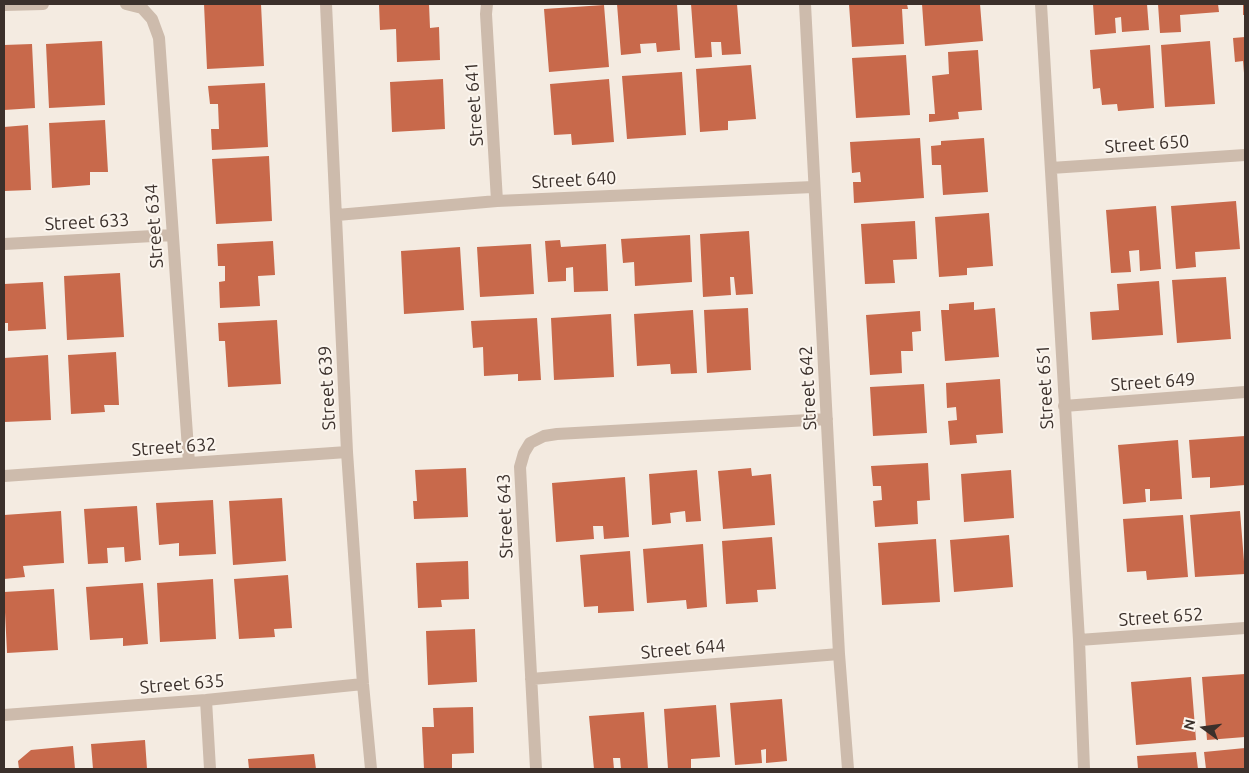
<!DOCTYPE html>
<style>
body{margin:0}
#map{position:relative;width:1249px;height:773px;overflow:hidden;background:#f4ebe1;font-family:Ubuntu,sans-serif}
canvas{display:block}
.frame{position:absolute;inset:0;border:5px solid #3b302b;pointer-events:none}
.north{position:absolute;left:1179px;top:703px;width:50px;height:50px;-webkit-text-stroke:4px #fbf5ee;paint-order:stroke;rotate:284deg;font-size:14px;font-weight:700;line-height:20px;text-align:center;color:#3b302b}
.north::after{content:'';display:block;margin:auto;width:18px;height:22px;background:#3b302b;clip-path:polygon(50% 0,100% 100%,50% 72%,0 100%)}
</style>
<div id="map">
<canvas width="1249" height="773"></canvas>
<div class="frame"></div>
<div class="north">N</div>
</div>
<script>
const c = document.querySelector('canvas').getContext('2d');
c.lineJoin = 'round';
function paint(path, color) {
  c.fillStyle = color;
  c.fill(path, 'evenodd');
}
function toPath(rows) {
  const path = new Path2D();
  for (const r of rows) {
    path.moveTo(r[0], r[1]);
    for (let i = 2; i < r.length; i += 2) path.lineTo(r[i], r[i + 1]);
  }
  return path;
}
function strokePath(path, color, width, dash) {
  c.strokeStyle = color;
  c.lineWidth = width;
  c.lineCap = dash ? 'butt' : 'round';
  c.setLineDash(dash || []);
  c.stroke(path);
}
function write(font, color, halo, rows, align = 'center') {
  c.font = font + ' Ubuntu,sans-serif';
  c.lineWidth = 4;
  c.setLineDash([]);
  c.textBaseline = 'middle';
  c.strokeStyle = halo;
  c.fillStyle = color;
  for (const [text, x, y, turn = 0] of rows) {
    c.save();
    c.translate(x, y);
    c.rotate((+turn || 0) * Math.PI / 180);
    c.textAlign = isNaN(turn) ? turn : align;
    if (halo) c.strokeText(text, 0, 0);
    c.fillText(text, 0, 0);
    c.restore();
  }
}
const building = toPath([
 [204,4,261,4,264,66,207,69],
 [379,4,429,4,430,28,439,27,440,60,397,62,396,29,380,30],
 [617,4,677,4,680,50,657,52,656,43,640,44,641,53,621,55],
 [691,4,737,4,741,54,722,55,721,42,711,42,712,57,695,58],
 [849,4,907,4,908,9,902,9,904,44,852,47],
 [922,4,980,4,983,41,925,46],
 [1093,4,1147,4,1149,30,1122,32,1121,17,1115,18,1116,33,1095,35],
 [1158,4,1218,4,1219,12,1180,15,1181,32,1160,33],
 [1243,4,1245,4,1245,15,1243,15],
 [604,5,609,67,549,72,544,9],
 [1245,37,1245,72,1244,73,1243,61,1235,62,1233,38],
 [102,41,105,105,49,108,46,44],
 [1210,41,1215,104,1165,107,1161,45],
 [32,44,35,108,4,110,4,45],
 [1150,45,1154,108,1118,111,1117,104,1102,105,1100,88,1093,89,1090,50],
 [978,50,982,110,958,112,959,119,929,122,929,114,935,114,932,76,949,74,948,52],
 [906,55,910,115,856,118,852,58],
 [751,65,756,119,728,121,728,130,700,132,696,69],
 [682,72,686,135,627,139,622,76],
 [443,79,445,129,392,132,390,82],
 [609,79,614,142,572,145,571,134,554,135,550,84],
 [265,83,268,147,212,150,211,129,219,129,218,104,210,104,208,86],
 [105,120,108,172,90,172,90,185,52,188,49,123],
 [28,125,31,190,4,191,4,127],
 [920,138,924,198,854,203,853,182,861,182,860,172,852,173,850,142],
 [984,138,988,192,943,195,941,165,932,165,931,146,941,145,941,141],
 [269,156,272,221,216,224,212,159],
 [1236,201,1240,249,1195,252,1196,267,1176,269,1171,206],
 [1156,206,1161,269,1140,271,1139,250,1129,251,1131,272,1111,273,1106,210],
 [989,213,993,266,967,268,967,275,939,277,935,217],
 [915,221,917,259,893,260,895,283,865,284,861,224],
 [749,231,753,294,736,295,734,277,730,277,731,295,703,297,700,234],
 [690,235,692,282,635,286,634,262,623,263,621,239],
 [560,240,561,247,606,244,608,291,574,292,573,267,566,268,566,281,548,282,545,241],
 [273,241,275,275,258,276,260,306,220,308,219,282,225,281,225,266,218,266,217,244],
 [531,244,534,294,480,297,477,247],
 [460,247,464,310,404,314,401,251],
 [120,273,124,337,67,340,64,276],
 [1226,277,1231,339,1177,343,1172,280],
 [1159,281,1163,335,1092,340,1090,312,1119,310,1117,284],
 [43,282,46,329,8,331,8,323,4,323,4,284],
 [974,302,974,310,995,308,999,357,945,361,941,310,949,310,949,304],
 [748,308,751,370,707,373,704,310],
 [693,310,697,373,671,374,670,364,637,366,634,314],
 [920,311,921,331,912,332,913,351,901,351,902,373,870,375,866,315],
 [611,314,614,377,554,380,551,318],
 [537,318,541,380,518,381,518,374,484,376,483,347,473,348,471,321],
 [277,320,281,384,228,387,225,341,219,341,218,323],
 [116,352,119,405,104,405,105,412,71,414,68,355],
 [48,355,51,420,4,422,4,358],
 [1000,379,1003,433,976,435,977,443,950,445,948,421,957,420,956,407,947,408,946,383],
 [924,384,927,433,873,436,870,387],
 [1245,436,1245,485,1210,488,1210,477,1192,478,1189,440],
 [1178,440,1182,499,1150,501,1150,489,1145,489,1146,502,1123,504,1118,445],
 [928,463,930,500,917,501,918,524,875,527,873,501,882,500,881,486,873,486,871,466],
 [466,468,468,517,414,519,413,501,417,501,415,470],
 [751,468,752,476,771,474,775,525,723,529,718,471],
 [697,470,701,521,686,522,685,511,670,513,671,523,652,525,649,474],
 [1011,470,1014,518,964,522,961,474],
 [625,477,629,537,604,539,603,526,593,526,594,539,556,542,552,483],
 [282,498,286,561,233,565,229,501],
 [213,500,216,554,179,556,179,543,159,545,156,503],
 [137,506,141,560,125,562,124,547,107,548,108,563,88,564,84,509],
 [61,511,64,563,23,566,25,577,4,579,4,515],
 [1240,511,1245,574,1195,577,1190,515],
 [1183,515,1188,577,1147,580,1146,571,1127,572,1123,519],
 [1009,535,1013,587,954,592,950,540],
 [772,537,776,589,757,590,758,602,726,604,722,541],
 [936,539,940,602,882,605,878,543],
 [703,544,707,607,687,609,686,600,647,603,643,549],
 [630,551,634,611,598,613,598,606,584,607,580,555],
 [468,561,469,599,441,600,442,607,418,608,416,563],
 [288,575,292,628,274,629,275,637,239,639,234,579],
 [213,579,216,639,160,642,157,583],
 [143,583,148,644,123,646,123,638,90,640,86,587],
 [54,589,58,650,7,653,4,592],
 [475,629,477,682,428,685,426,631],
 [1245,674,1245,737,1207,740,1202,677],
 [1191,677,1196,740,1136,745,1131,682],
 [782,699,787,761,766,763,766,749,761,750,762,763,735,765,730,703],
 [716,705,720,757,691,759,691,768,668,769,664,709],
 [473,707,474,753,452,754,452,768,424,769,422,727,434,727,433,708],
 [644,712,648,769,621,769,620,758,613,758,614,769,594,769,589,716],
 [145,740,147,769,93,769,91,744],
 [73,746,75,769,19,769,18,761,31,750],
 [1245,748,1245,769,1206,769,1204,752],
 [1196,752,1198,769,1138,769,1137,756],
 [314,754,316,769,249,769,248,759]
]);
const minor = toPath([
 [126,4,142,8,152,19,159,38,189,463],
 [326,4,347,452,363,684,371,769],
 [487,4,486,14,497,201],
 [805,4,839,654,848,769],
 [1041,4,1079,640,1084,769],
 [4,5,43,4],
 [1051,168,1245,155],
 [337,215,497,201,813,187],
 [4,244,172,235],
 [1064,406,1245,392],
 [4,476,347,452],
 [1079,640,1245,628],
 [531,679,839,654],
 [206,700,210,769],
 [4,715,206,700,363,684],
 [536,769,520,467,524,453,530,443,544,436,557,434,827,419]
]);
const streetNames = [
 ["Street 641",474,104,-94],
 ["Street 650",1147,144,-4],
 ["Street 640",574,180,-3],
 ["Street 633",87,222,-3],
 ["Street 634",154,226,-94],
 ["Street 649",1153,382,-4],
 ["Street 651",1045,387,-93],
 ["Street 639",327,388,-93],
 ["Street 642",808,388,-93],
 ["Street 632",174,447,-4],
 ["Street 643",505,516,-92],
 ["Street 652",1161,617,-4],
 ["Street 644",683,649,-5],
 ["Street 635",182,684,-5]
];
paint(building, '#c8694b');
strokePath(minor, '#cdbbac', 12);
write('18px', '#3b302b', '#fbf5ee', streetNames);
</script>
